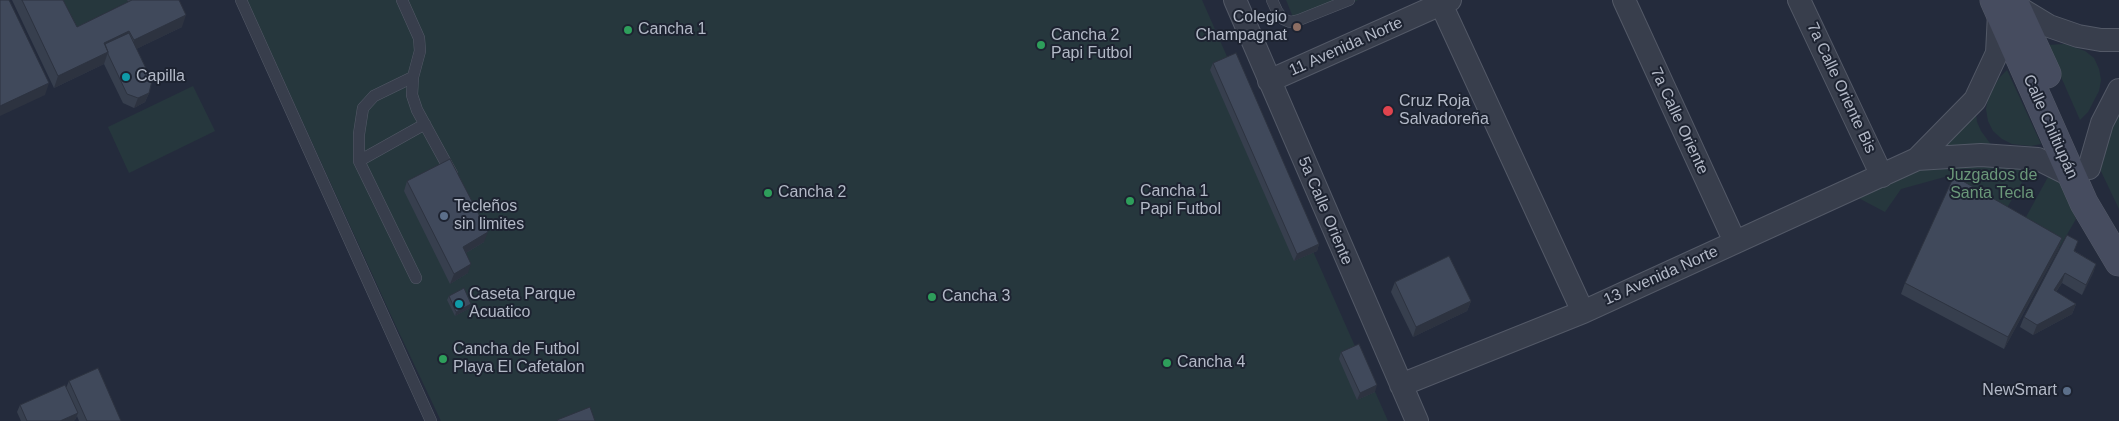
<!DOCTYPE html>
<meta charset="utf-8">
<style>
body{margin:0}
canvas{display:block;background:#242b3c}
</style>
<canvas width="2119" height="421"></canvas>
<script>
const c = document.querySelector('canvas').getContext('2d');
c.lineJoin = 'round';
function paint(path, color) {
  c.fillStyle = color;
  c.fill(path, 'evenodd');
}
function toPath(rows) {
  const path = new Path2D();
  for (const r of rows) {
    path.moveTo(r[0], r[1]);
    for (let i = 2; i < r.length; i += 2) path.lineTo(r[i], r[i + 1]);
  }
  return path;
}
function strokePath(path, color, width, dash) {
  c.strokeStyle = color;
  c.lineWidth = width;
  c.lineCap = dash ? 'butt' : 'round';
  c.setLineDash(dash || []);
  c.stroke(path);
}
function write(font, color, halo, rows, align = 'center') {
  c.font = font + ' Helvetica,sans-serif';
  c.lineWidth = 4;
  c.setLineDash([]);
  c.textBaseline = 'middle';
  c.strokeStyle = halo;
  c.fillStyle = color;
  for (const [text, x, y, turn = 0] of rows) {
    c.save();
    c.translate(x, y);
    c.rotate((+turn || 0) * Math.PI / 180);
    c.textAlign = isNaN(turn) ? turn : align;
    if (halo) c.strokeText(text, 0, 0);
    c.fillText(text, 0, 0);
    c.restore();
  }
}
const green = toPath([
 [53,0,127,0,132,10,72,39],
 [247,0,1202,0,1388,421,441,421,395,324],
 [1286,0,1358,0,1297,27],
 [2065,44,2085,51,2094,58,2099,69,2101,80,2099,91,2088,112,2080,120,2047,45],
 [2007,70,2041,144,2031,146,2012,144,2002,139,1993,131,1988,121,1986,109,1988,99,1999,78],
 [193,86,215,131,129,173,108,127],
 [2119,106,2119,209,2099,167],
 [1976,113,1977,122,1981,131,1992,146,1932,153],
 [1920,163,2031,167,2001,218,1950,188,1959,173,1901,189,1885,212,1851,194],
 [2048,177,2061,184,2076,219,2058,250,2020,228]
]);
const service = toPath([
 [241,0,431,421],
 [402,0,419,38,420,51,413,77,412,95,417,110,452,174],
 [1272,0,1277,11,1283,19,1290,22,1299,20,1349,0],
 [413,77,374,96,363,108,359,134,359,161,416,278],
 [359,161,425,124]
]);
const minor = toPath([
 [1235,0,1417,421],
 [1624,0,1735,242],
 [1799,0,1882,176],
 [1441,4,1583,312],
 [2016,6,2049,26,2078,36,2101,40,2119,40],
 [1269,81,1450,0],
 [1917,159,1975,100,1997,53,1999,14],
 [2089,168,2102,123,2119,90],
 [1401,385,1583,312,1917,159,1981,155,2038,159,2072,176]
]);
const secondary = toPath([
 [1994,0,2084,203,2119,262],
 [2013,0,2047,74]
]);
const wall = toPath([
 [12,0,63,0,77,27,128,2,127,0,179,0,182,27,136,49,149,93,145,102,134,108,123,103,104,64,54,88],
 [1213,63,1319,244,1317,251,1294,261,1210,70],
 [407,181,484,242,466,253,468,273,450,284,404,191],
 [2062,238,2058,250,2004,349,1901,294,1905,283],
 [2075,251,2096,264,2093,273,2082,295,2062,283,2056,292,2076,304,2072,314,2033,335,2020,327,2024,317],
 [1395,282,1471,301,1467,311,1413,337,1391,292],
 [449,296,471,304,470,308,455,316,447,300],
 [1341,352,1375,392,1357,400,1339,359],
 [69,381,121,421,79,421,77,416,75,420,73,421,21,421,17,412,20,405,66,388]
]);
const shadedWall = toPath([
 [186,15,182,27,130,52,134,40],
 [129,31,125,42,106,52,104,43],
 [108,52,104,64,54,88,58,76],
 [49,83,45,95,0,116,0,106],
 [149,93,145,102,134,108,138,98],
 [488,232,484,242,459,257,463,247],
 [2062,238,2058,250,2004,349,2008,337],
 [1319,244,1317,251,1294,261,1297,254],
 [471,264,468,273,450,284,454,274],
 [2096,264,2093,273,2082,295,2086,285],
 [2065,273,2062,283,2050,300,2054,290],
 [1471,301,1467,311,1413,337,1416,327],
 [471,304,470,308,455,316,456,312],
 [2076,304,2072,314,2033,335,2037,325],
 [1377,385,1375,392,1357,400,1360,393],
 [78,413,75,420,73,421,60,421]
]);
const building = toPath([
 [0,0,9,0,49,83,0,106,0,0],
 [22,0,63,0,77,27,132,0,179,0,186,15,134,40,129,31,104,43,108,52,58,76,22,0],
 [129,33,152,81,149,93,138,98,127,94,108,54,108,52,105,44,129,33],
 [1236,53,1319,244,1297,254,1213,63,1236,53],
 [450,159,488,232,463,247,471,264,454,274,407,181,450,159],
 [1954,176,2062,238,2008,337,1905,283,1954,176],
 [2067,235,2078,241,2074,251,2096,264,2086,285,2065,273,2054,290,2076,304,2037,325,2024,317,2067,235],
 [1449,256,1471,301,1416,327,1395,282,1449,256],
 [464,288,471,304,456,312,449,296,464,288],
 [1359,344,1377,385,1360,393,1341,352,1359,344],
 [98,368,121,421,87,421,69,381,98,368],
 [65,385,78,413,60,421,27,421,20,405,65,385],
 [590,407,595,421,558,421,557,420,590,407]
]);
const markers = [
 [1297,27,5,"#8d6e63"],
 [628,30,5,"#2e9e5b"],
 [1041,45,5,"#2e9e5b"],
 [126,77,5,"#0f9aa8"],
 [1388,111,6,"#e0444e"],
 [768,193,5,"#2e9e5b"],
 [1130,201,5,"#2e9e5b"],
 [444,216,5,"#5c6f8a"],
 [932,297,5,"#2e9e5b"],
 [459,304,5,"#0f9aa8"],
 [443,359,5,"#2e9e5b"],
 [1167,363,5,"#2e9e5b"],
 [2067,391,5,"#5c6f8a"]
];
const poiNames = [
 ["Colegio",1287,18,"right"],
 ["Champagnat",1287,36,"right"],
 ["Cancha 1",638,30],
 ["Cancha 2",1051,36],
 ["Papi Futbol",1051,54],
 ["Capilla",136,77],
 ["Cruz Roja",1399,102],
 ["Salvadoreña",1399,120],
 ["Cancha 1",1140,192],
 ["Papi Futbol",1140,210],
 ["Cancha 2",778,193],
 ["Tecleños",454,207],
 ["sin limites",454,225],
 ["Caseta Parque",469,295],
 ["Acuatico",469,313],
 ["Cancha 3",942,297],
 ["Cancha de Futbol",453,350],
 ["Playa El Cafetalon",453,368],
 ["Cancha 4",1177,363],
 ["NewSmart",2057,391,"right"]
];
const streetNames = [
 ["11 Avenida Norte",1346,47,-24],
 ["7a Calle Oriente Bis",1841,88,65],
 ["7a Calle Oriente",1679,121,65],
 ["Calle Chiltiupán",2050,127,66],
 ["5a Calle Oriente",1325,211,67],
 ["13 Avenida Norte",1661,276,-24]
];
const parkNames = [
 ["Juzgados de",1992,176],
 ["Santa Tecla",1992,194]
];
paint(green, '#26373d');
strokePath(service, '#535967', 12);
strokePath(minor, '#535967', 24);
strokePath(secondary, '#535967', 29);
strokePath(service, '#383e4c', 11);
strokePath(minor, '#383e4c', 22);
strokePath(secondary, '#464c5f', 28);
paint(wall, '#373f4e');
paint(shadedWall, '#2d3340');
paint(building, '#40495b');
strokePath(building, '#2d3340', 1);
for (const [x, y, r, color] of markers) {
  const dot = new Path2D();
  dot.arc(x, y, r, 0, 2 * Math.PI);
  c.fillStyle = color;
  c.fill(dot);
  strokePath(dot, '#1d2331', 2);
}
write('16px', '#b3b9c7', '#1d2331', poiNames, 'left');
write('16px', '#b3b9c7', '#1d2331', streetNames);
write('16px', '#6b987a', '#1d2331', parkNames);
</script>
